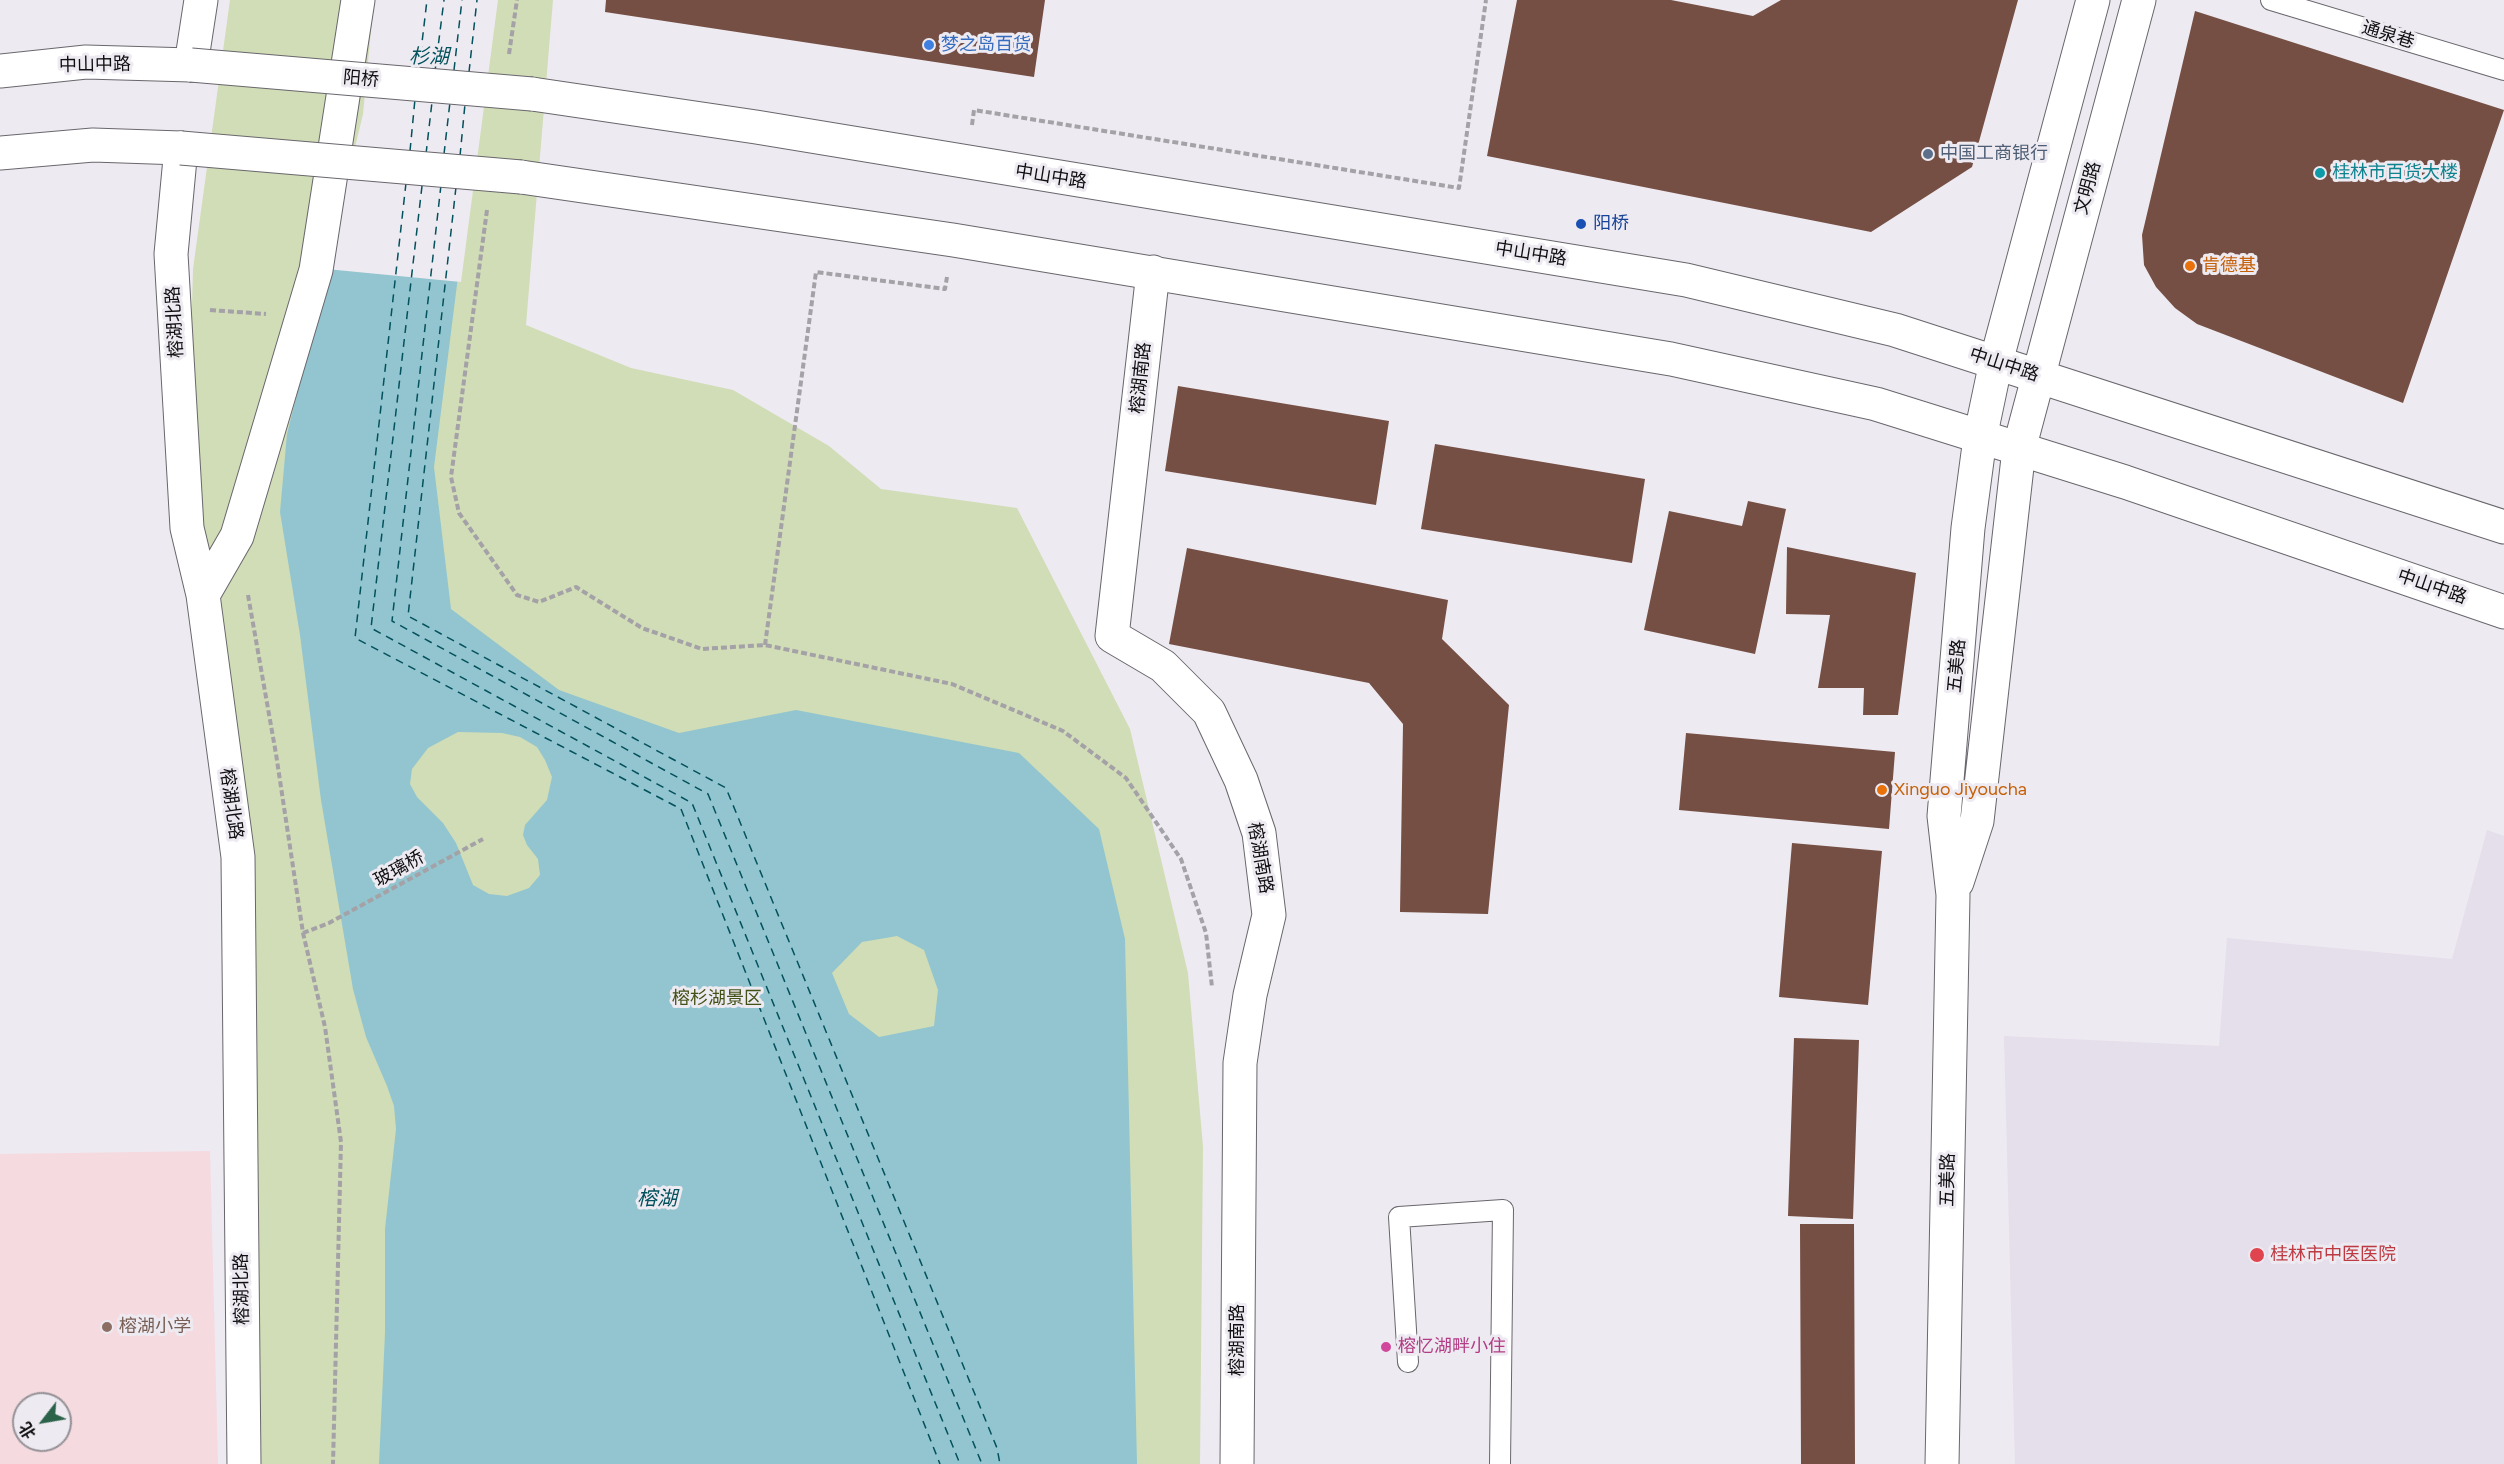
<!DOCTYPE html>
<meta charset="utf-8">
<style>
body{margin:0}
#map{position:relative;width:2504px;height:1464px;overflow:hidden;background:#eeeaf1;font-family:Figtree,"Noto Sans SC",sans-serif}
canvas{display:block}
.north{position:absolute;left:12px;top:1392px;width:60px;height:60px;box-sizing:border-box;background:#eeeaf1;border:2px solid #959297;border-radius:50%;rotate:239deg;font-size:16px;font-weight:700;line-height:24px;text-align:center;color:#0f0e10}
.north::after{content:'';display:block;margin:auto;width:21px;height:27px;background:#2b624a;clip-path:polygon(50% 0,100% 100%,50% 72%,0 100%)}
</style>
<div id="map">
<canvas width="2504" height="1464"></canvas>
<div class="north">北</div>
</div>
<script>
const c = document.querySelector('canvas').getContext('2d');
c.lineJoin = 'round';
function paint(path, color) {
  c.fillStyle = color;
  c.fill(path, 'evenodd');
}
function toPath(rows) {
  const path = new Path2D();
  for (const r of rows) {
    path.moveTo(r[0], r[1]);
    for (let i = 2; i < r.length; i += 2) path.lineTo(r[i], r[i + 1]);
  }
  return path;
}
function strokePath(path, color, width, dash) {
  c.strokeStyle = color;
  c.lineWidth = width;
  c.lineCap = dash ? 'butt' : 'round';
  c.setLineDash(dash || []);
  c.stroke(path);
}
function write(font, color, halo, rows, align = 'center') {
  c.font = font + ' Figtree,"Noto Sans SC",sans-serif';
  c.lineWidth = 6;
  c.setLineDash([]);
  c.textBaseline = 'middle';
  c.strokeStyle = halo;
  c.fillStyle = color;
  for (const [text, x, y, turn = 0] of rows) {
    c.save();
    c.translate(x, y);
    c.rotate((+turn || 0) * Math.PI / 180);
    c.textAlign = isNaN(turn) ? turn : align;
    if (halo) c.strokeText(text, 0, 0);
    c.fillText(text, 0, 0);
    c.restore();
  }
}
const built = toPath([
 [2487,830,2504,836,2504,1464,2015,1464,2004,1036,2219,1046,2227,938,2452,959]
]);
const education = toPath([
 [210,1151,218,1464,0,1464,0,1154],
 [24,1404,60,1404,60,1440,24,1440]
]);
const green = toPath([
 [230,0,553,0,526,325,631,368,733,390,829,446,881,489,1017,508,1130,729,1188,973,1203,1147,1200,1464,257,1464,223,663,189,417,193,269]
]);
const water = toPath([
 [366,115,476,134,434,467,451,609,559,690,679,733,796,710,1019,753,1099,829,1125,939,1137,1464,379,1464,385,1333,385,1229,396,1129,394,1106,387,1086,366,1037,353,989,321,800,300,635,280,512,287,434],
 [458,732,502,733,520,737,537,747,545,760,552,777,547,800,525,825,523,835,527,845,538,859,540,875,529,888,507,896,489,894,473,885,456,843,443,823,417,797,410,784,412,769,428,748],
 [897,936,924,950,938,990,934,1026,879,1037,849,1014,832,973,862,942]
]);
const pier = toPath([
 [374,0,498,0,461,282,326,269,363,114]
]);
const ferry = toPath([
 [419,68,427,0],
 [454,70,462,0],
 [435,71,444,0],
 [469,72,477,0],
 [410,151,415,99],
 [426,154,432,102],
 [444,154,450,102],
 [460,156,465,104],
 [406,183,355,638,681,809,940,1464],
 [441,185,392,621,708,794,982,1464],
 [422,186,371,628,692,803,960,1464],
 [456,187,408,616,726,788,997,1448,1000,1464]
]);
const building = toPath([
 [606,0,1045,0,1034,77,605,12],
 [1517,0,1671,0,1753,16,1781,0,2018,0,1972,167,1871,232,1487,156],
 [2195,11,2504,110,2403,403,2197,324,2175,308,2156,287,2144,265,2142,235],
 [1178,386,1389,421,1376,505,1165,471],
 [1435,444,1645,479,1632,563,1421,529],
 [1748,501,1786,509,1755,654,1644,630,1669,511,1742,526],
 [1787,547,1916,573,1898,715,1863,715,1864,688,1818,688,1830,615,1786,614],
 [1187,548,1448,600,1442,639,1509,705,1488,914,1400,912,1403,724,1369,683,1169,644],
 [1686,733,1895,752,1889,829,1679,810],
 [1792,843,1882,851,1868,1005,1779,997],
 [1794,1038,1859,1040,1853,1219,1788,1216],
 [1800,1224,1854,1224,1855,1464,1801,1464]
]);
const path = toPath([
 [509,54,517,0],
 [972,125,974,110,1459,188,1486,0],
 [487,210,451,477,459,513,517,595,539,602,576,587,642,628,702,649,765,645,952,684,1063,731,1126,778,1181,859,1206,933,1212,987],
 [210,310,266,314],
 [248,595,276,754,303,933,325,1027,341,1142,333,1464],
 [765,645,816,272,945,289,947,277],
 [303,933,329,923,483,839]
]);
const lane = toPath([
 [2271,0,2504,70],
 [1408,1362,1399,1217,1503,1210,1500,1464]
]);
const street = toPath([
 [191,65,201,0],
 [181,148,171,254,187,528,203,595,238,857,244,1464],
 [1153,272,1112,636,1163,666,1209,712,1241,780,1259,833,1269,915,1250,995,1240,1063,1237,1464],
 [203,595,237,536,316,270,358,0]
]);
const secondary = toPath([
 [1957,882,1977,821,2019,449,2139,0],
 [1942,1464,1953,895,1944,816,1968,528,1980,438,1996,362,2093,0]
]);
const highway = toPath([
 [0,71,86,62,191,65],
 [532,94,756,127,1686,280,1895,330,2504,527],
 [0,153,93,145,181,148],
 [521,177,953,240,1671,359,1876,404,2125,482,2504,612]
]);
const highwayBridge = toPath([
 [191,65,532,94],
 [181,148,521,177]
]);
const markers = [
 [929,45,6,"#3f7fe0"],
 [1928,154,6,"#5c6f8a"],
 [2320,173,6,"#0f9aa8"],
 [1581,224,6,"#1a4fb4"],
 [2190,266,6,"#e8710a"],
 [1882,790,6,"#e8710a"],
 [2257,1255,8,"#e0444e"],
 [107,1327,6,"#8d6e63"],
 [1386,1347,6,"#d1479c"]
];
const streetNames = [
 ["通泉巷",2388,35,17],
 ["中山中路",95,65,-1],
 ["阳桥",361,79,5],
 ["中山中路",1051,177,9],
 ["文明路",2088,188,-75],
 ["中山中路",1531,254,9],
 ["榕湖北路",175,322,-93],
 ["中山中路",2004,365,18],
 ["榕湖南路",1141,378,-84],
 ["中山中路",2432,587,19],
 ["五美路",1957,666,-85],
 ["榕湖北路",231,804,82],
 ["榕湖南路",1260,858,80],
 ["玻璃桥",399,869,-29],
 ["五美路",1948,1180,-89],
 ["榕湖北路",242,1289,-91],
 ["榕湖南路",1238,1340,-90]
];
const shopNames = [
 ["梦之岛百货",941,45]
];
const serviceNames = [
 ["中国工商银行",1940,154]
];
const cultureNames = [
 ["桂林市百货大楼",2332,173]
];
const transitNames = [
 ["阳桥",1593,224]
];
const foodNames = [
 ["肯德基",2202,266],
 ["Xinguo Jiyoucha",1894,790]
];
const parkNames = [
 ["榕杉湖景区",717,999]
];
const healthNames = [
 ["桂林市中医医院",2270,1255]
];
const educationNames = [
 ["榕湖小学",119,1327]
];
const hotelNames = [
 ["榕忆湖畔小住",1398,1347]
];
const waterNames = [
 ["杉湖",429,57],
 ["榕湖",657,1199]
];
paint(built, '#e5deeb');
paint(education, '#f5dadf');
paint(green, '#d0ddb6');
paint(water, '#92c5cf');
paint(pier, '#eeeaf1');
strokePath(ferry, '#03515c', 1.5, [8, 6]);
paint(building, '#754f44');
strokePath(lane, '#69666c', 22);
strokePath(street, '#69666c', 35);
strokePath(secondary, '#69666c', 35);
strokePath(highway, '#69666c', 35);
strokePath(path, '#a4a1a7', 4, [6, 3]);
strokePath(lane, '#fff', 20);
strokePath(street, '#fff', 33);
strokePath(secondary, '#fff', 33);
strokePath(highway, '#fff', 33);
strokePath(highwayBridge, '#69666c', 35, []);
strokePath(highwayBridge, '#fff', 33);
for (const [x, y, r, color] of markers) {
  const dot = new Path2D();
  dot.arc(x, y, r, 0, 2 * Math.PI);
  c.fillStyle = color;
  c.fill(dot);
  strokePath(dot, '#eeeaf1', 2);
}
write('18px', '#0f0e10', '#eeeaf1', streetNames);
write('18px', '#366cbe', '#eeeaf1', shopNames, 'left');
write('18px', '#4e5e75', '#eeeaf1', serviceNames, 'left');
write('18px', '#0d838f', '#eeeaf1', cultureNames, 'left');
write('18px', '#164399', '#eeeaf1', transitNames, 'left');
write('18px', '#c56008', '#eeeaf1', foodNames, 'left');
write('18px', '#425115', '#eeeaf1', parkNames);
write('18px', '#be3a42', '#eeeaf1', healthNames, 'left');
write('18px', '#785e54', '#eeeaf1', educationNames, 'left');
write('18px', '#b23c85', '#eeeaf1', hotelNames, 'left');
write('italic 20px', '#03515c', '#eeeaf1', waterNames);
</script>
